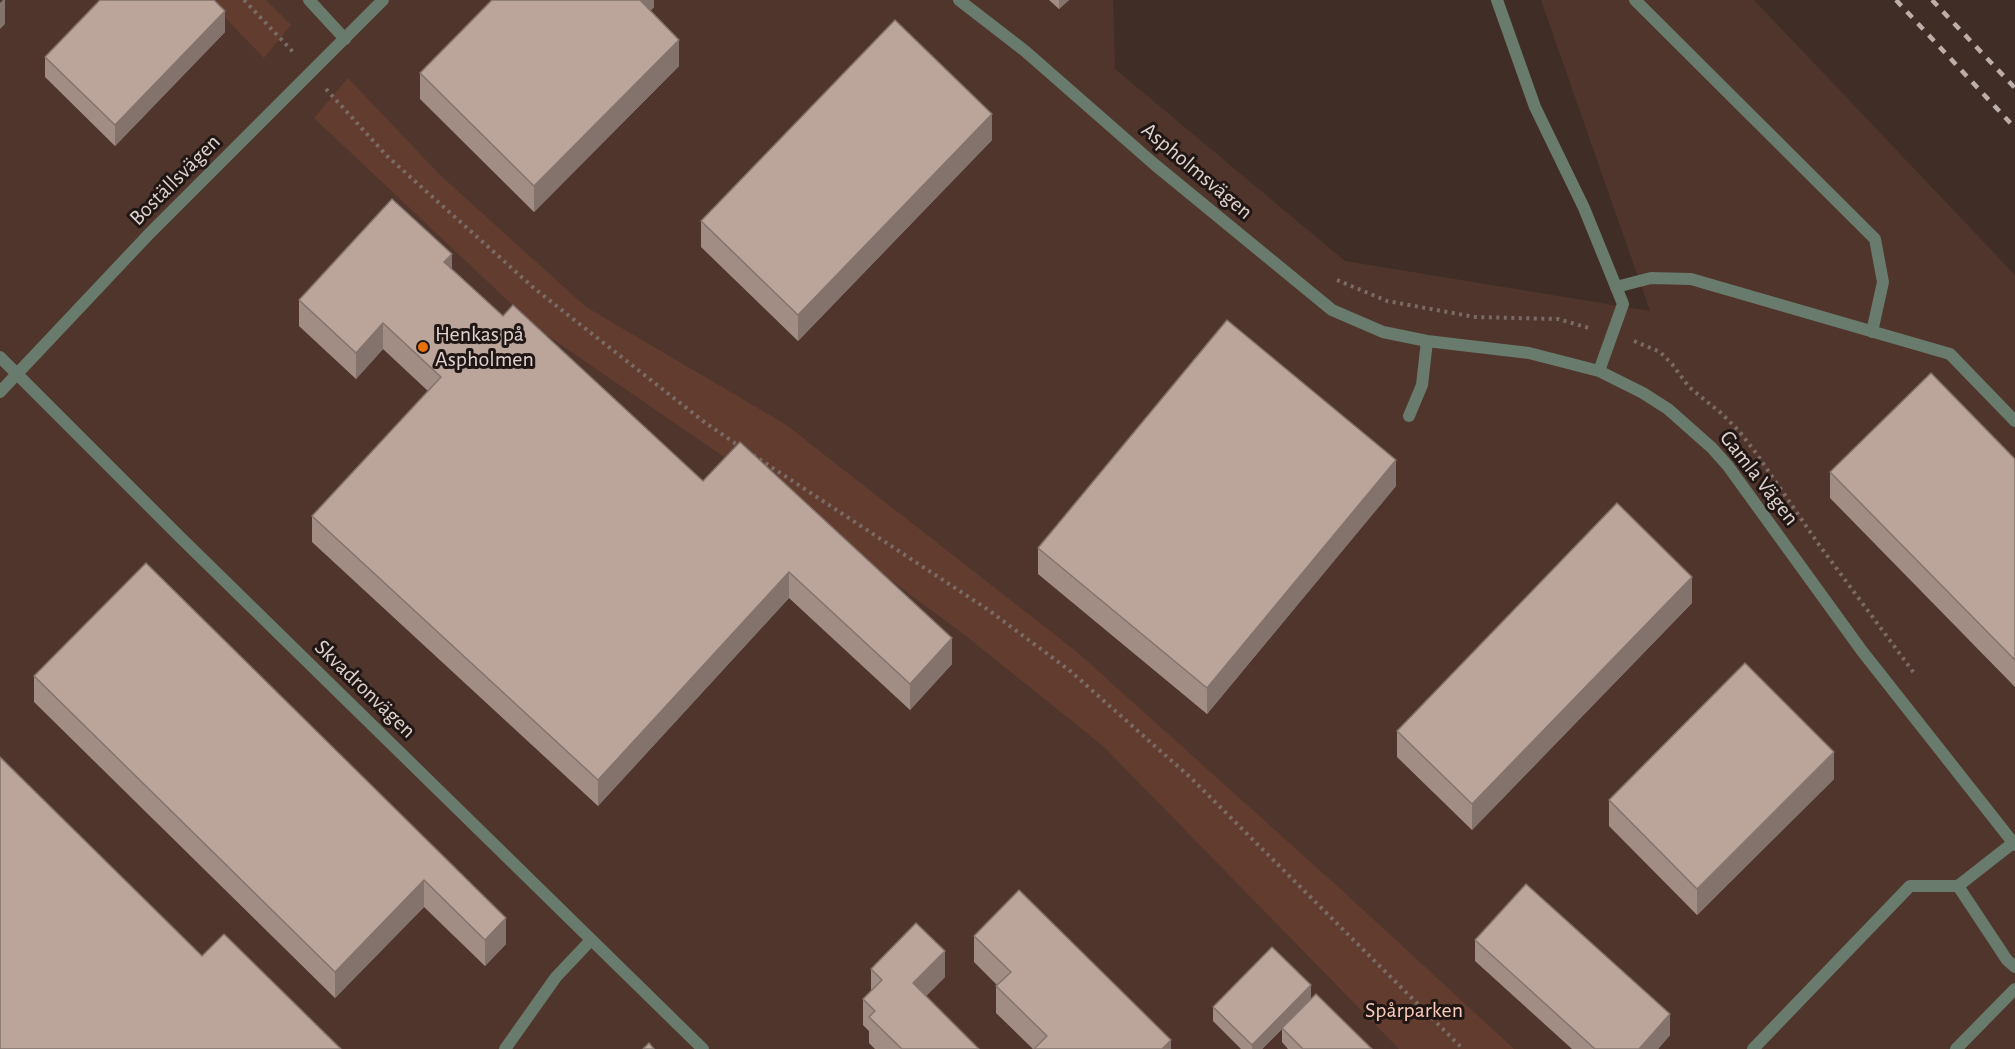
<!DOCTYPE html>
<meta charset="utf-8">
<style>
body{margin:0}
canvas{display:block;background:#402d26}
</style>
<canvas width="2015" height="1049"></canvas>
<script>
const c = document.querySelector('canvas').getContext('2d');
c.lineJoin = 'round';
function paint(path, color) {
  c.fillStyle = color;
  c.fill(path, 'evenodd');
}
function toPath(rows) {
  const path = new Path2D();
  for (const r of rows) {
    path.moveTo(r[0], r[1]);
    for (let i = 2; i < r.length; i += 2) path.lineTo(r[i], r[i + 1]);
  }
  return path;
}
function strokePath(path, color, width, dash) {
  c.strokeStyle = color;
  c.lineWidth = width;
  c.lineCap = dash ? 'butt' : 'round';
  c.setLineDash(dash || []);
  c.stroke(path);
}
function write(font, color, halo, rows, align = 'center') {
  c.font = font + ' "Alegreya Sans",sans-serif';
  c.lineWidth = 6;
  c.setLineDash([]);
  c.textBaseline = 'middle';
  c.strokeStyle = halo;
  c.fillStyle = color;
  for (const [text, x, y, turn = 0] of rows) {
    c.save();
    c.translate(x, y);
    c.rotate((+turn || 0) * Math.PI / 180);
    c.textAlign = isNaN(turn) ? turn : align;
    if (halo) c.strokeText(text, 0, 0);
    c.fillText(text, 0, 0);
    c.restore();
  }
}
const built = toPath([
 [0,0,1113,0,1115,69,1345,261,1650,311,1541,0,1754,0,2015,275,2015,1049,0,1049]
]);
const green = toPath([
 [208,0,266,0,291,25,264,58],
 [348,78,440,175,586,307,785,424,1077,652,1346,894,1514,1049,1399,1049,1103,746,966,636,740,468,538,329,314,118]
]);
const path = toPath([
 [244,0,295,54],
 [326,89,387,156,535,289,703,421,739,446],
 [1337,280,1387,301,1475,317,1558,319,1589,328],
 [1634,341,1660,352,1672,364,1689,387,1721,413,1739,431,1756,453,1817,542,1914,673],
 [753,455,987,609,1069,670,1191,778,1463,1049]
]);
const lane = toPath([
 [309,0,345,39],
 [1635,0,1875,239,1883,282,1872,332],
 [1616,287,1651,278,1691,279,1950,354,2015,421],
 [1958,886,2007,960,2015,967],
 [505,1049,556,977,591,940],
 [1753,1049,1910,886,1958,886,2013,843],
 [1956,1049,2015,989]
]);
const street = toPath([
 [959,0,1025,51,1154,164,1332,310,1383,332,1427,341,1529,353,1599,371,1643,393,1668,409,1712,448,1728,466,1862,651,2015,845],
 [1497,0,1535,107,1584,208,1623,304,1599,371],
 [0,357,182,539,703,1049],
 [0,392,149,234,383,0],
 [1409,416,1422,385,1427,341]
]);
const rail = toPath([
 [1896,0,2015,128],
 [1932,0,2015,88]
]);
const wall = toPath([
 [654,0,654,7,650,11,679,66,534,212,420,99,420,73],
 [1049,0,1069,0,1059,9],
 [225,32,115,146,45,77,45,57],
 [992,140,798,341,701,247,701,221],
 [452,269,503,316,703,481,952,664,910,710,789,598,598,806,312,542,312,516,428,391,383,349,356,379,299,326,299,300],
 [2015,459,2015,687,1830,498,1830,472],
 [1396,486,1207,714,1038,574,1038,548],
 [146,563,506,944,485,966,424,907,335,998,34,702,34,676],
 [1692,603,1472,830,1397,757,1397,731],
 [1834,779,1697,915,1609,826,1609,800],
 [974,936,1171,1049,1033,1049,996,1013,996,986,997,985,974,962],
 [1475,940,1670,1035,1658,1049,1572,1049,1475,961],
 [871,969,945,977,926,996,979,1049,875,1049,869,1043,869,1031,863,1025,863,999,871,991],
 [1311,999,1372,1049,1288,1049,1282,1042,1282,1029,1262,1049,1241,1049,1213,1021,1213,1007]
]);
const shadedWall = toPath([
 [3,0,5,0,5,24,0,29,0,3],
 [638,0,654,0,654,7,638,24],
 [1059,0,1069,0,1059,9],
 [225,11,225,32,115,146,115,125],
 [679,40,679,66,534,212,534,186],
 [992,114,992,140,798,341,798,315],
 [452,254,452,280,444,262],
 [383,323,383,349,356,379,356,353],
 [1396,460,1396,486,1207,714,1207,688],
 [789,572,789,598,598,806,598,780],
 [1692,577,1692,603,1472,830,1472,804],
 [952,638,952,664,910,710,910,684],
 [1834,752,1834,779,1697,915,1697,889],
 [424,880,424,907,335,998,335,972],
 [506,918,506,944,485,966,485,940],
 [945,951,945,977,913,1009,913,983],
 [1311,985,1311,1000,1262,1049,1252,1049,1252,1045],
 [1670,1014,1670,1035,1658,1049,1639,1049],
 [1171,1040,1171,1049,1162,1049]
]);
const building = toPath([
 [100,0,214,0,225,11,115,125,45,57,100,0],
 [492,0,640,0,679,40,534,186,420,73,492,0],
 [895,20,992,114,798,315,701,221,895,20],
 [392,199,452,254,444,262,503,316,513,305,703,481,740,442,952,638,910,684,789,572,598,780,312,516,441,377,383,323,356,353,299,300,392,199],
 [1227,320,1396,460,1207,688,1038,548,1227,320],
 [1931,373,2015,459,2015,660,1830,472,1931,373],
 [1617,503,1692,577,1472,804,1397,731,1617,503],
 [146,563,506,918,485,940,424,880,335,972,34,676,146,563],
 [1745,663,1834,752,1697,889,1609,800,1745,663],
 [0,757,202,956,224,934,341,1049,0,1049,0,757],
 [1526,884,1670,1014,1639,1049,1595,1049,1475,940,1526,884],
 [1019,890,1171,1040,1162,1049,1034,1049,1047,1036,996,986,1011,972,974,936,1019,890],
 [916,923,945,951,913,983,979,1049,902,1049,869,1017,875,1011,863,999,882,980,871,969,916,923],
 [1272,947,1311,985,1252,1045,1213,1007,1272,947],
 [1316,994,1372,1049,1303,1049,1282,1028,1316,994],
 [649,1043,654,1049,643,1049,649,1043]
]);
const markers = [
 [423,347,6,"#e8710a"]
];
const streetNames = [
 ["Aspholmsvägen",1197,171,40],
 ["Boställsvägen",175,180,-45],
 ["Gamla Vägen",1759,478,52],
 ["Skvadronvägen",365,689,44]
];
const poiNames = [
 ["Henkas på",435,334],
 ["Aspholmen",435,359]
];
const parkNames = [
 ["Spårparken",1414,1010]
];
paint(built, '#4f352c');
paint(green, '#623c2f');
strokePath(path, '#7b6b65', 4, [3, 4.5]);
strokePath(lane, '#697b6d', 12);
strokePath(street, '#697b6d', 12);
strokePath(rail, '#bdaeaa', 4.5, [8, 8]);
paint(wall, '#a18d84');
paint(shadedWall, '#83736c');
paint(building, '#bba49a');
strokePath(building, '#83736c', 1.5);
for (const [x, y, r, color] of markers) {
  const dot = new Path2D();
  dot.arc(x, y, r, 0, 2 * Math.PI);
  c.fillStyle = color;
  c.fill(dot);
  strokePath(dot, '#201714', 2);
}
write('22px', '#e0d3cf', '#201714', streetNames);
write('22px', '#e0d3cf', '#201714', poiNames, 'left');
write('22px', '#fccdbc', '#201714', parkNames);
</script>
